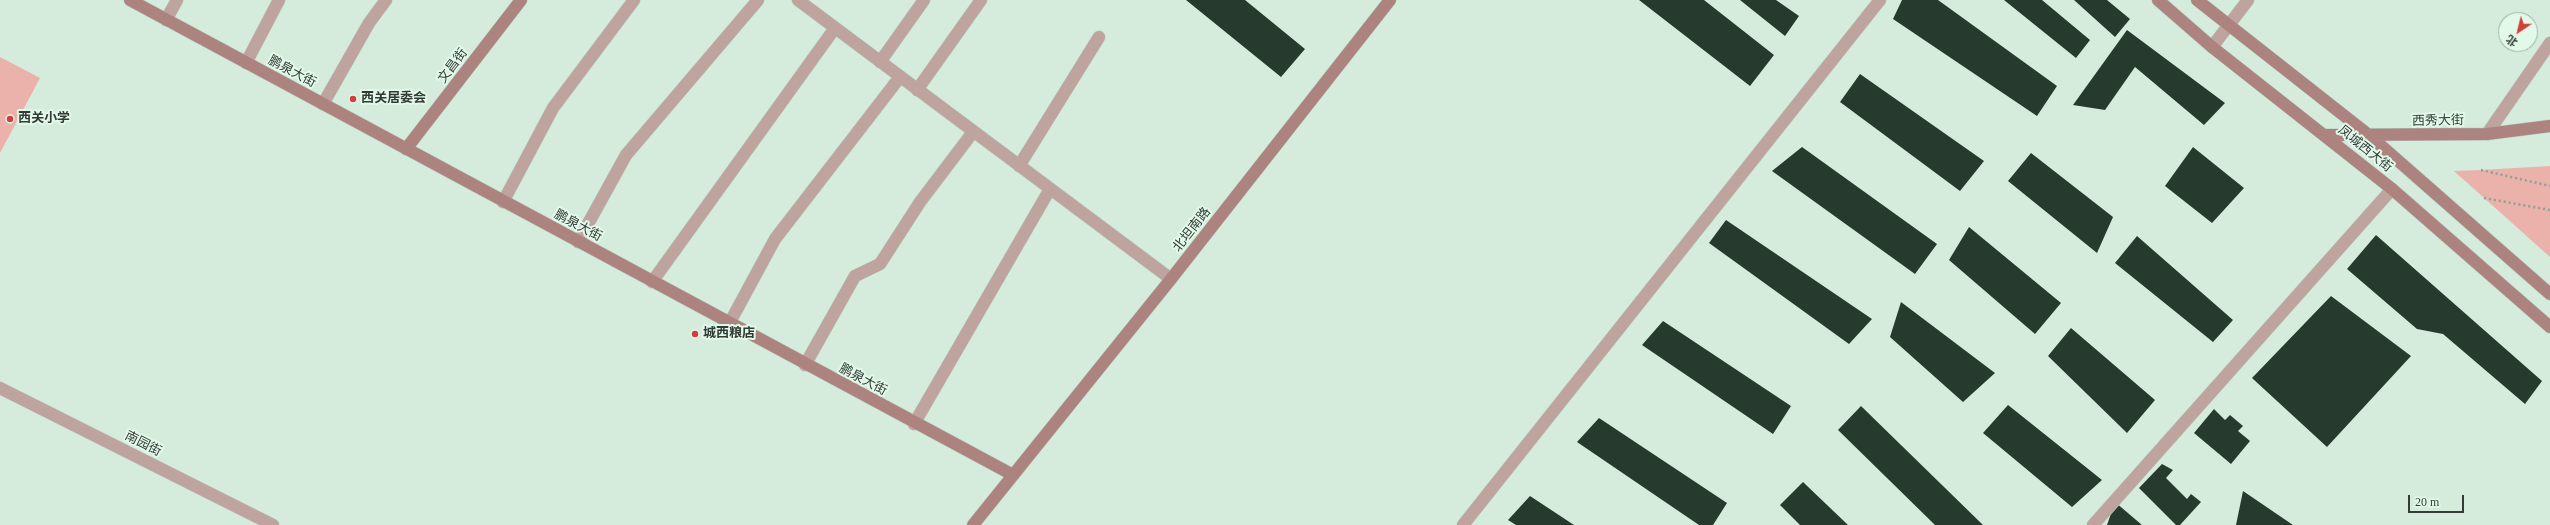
<!DOCTYPE html>
<meta charset="utf-8">
<style>
body{margin:0}
#map{position:relative;width:2550px;height:525px;overflow:hidden;background:#d5ebdc;font-family:"Times New Roman","Noto Sans SC",serif}
canvas{display:block}
.north{position:absolute;left:2498px;top:12px;width:40px;height:40px;box-sizing:border-box;background:#e2f9ea;border:1px solid #9cada2;border-radius:50%;rotate:215deg;font-size:11px;font-weight:700;line-height:16px;text-align:center;color:#323b35}
.north::after{content:'';display:block;margin:auto;width:14px;height:18px;background:#cf403c;clip-path:polygon(50% 0,100% 100%,50% 72%,0 100%)}
.scale{position:absolute;left:2408px;top:495px;width:56px;height:18px;box-sizing:border-box;border:2px solid #323b35;border-top:0;padding-left:5px;font-size:12px;line-height:14px;white-space:nowrap;color:#323b35;-webkit-text-stroke:3px #e2f9ea;paint-order:stroke}
</style>
<div id="map">
<canvas width="2550" height="525"></canvas>
<div class="north">北</div>
<div class="scale">20 m</div>
</div>
<script>
const c = document.querySelector('canvas').getContext('2d');
c.lineJoin = 'round';
function paint(path, color) {
  c.fillStyle = color;
  c.fill(path, 'evenodd');
}
function toPath(rows) {
  const path = new Path2D();
  for (const r of rows) {
    path.moveTo(r[0], r[1]);
    for (let i = 2; i < r.length; i += 2) path.lineTo(r[i], r[i + 1]);
  }
  return path;
}
function strokePath(path, color, width, dash) {
  c.strokeStyle = color;
  c.lineWidth = width;
  c.lineCap = dash ? 'butt' : 'round';
  c.setLineDash(dash || []);
  c.stroke(path);
}
function write(font, color, halo, rows, align = 'center') {
  c.font = font + ' "Times New Roman","Noto Sans SC",serif';
  c.lineWidth = 4;
  c.setLineDash([]);
  c.textBaseline = 'middle';
  c.strokeStyle = halo;
  c.fillStyle = color;
  for (const [text, x, y, turn = 0] of rows) {
    c.save();
    c.translate(x, y);
    c.rotate((+turn || 0) * Math.PI / 180);
    c.textAlign = isNaN(turn) ? turn : align;
    if (halo) c.strokeText(text, 0, 0);
    c.fillText(text, 0, 0);
    c.restore();
  }
}
const green = toPath([
 [0,57,40,78,0,153],
 [2550,166,2550,257,2454,171,2481,170]
]);
const building = toPath([
 [1186,0,1245,0,1305,49,1281,77],
 [1639,0,1704,0,1774,55,1750,86],
 [1740,0,1776,0,1799,16,1785,36],
 [1902,0,1938,0,2057,86,2037,116,1893,19],
 [2004,0,2042,0,2090,40,2076,58],
 [2074,0,2107,0,2130,19,2115,37],
 [2127,30,2225,103,2204,125,2135,67,2105,110,2073,105],
 [1860,74,1984,161,1960,191,1840,102],
 [1802,147,1937,244,1915,274,1772,171],
 [2193,147,2244,188,2212,223,2165,186],
 [2031,153,2113,217,2097,253,2008,181],
 [1726,220,1872,319,1849,344,1709,243],
 [1969,227,2061,303,2035,334,1949,260],
 [2376,235,2542,381,2525,404,2443,334,2417,329,2347,269],
 [2137,236,2233,320,2213,342,2115,263],
 [2331,296,2411,356,2327,447,2252,378],
 [1901,302,1995,373,1963,402,1890,337],
 [1663,321,1791,406,1773,434,1642,345],
 [2071,328,2155,400,2127,433,2048,356],
 [2008,405,2102,480,2072,507,1983,433],
 [1861,406,1983,525,1935,525,1838,430],
 [2214,409,2225,420,2230,415,2243,426,2238,431,2250,441,2231,464,2194,433],
 [1599,418,1727,503,1713,525,1699,525,1577,442],
 [2162,464,2173,470,2166,478,2187,499,2191,494,2201,502,2180,525,2176,525,2139,488],
 [1803,482,1848,525,1800,525,1780,505],
 [2243,491,2293,525,2236,525],
 [1530,496,1574,525,1516,525,1508,520],
 [2115,502,2142,525,2107,525]
]);
const path = toPath([
 [2481,170,2550,186],
 [2484,198,2550,210]
]);
const street = toPath([
 [798,0,1171,279],
 [166,20,177,0],
 [2212,47,2248,0],
 [880,62,924,0],
 [246,63,279,0],
 [917,90,981,0],
 [323,104,369,23,386,0],
 [2487,134,2550,43],
 [1019,166,1099,37],
 [503,202,553,108,634,0],
 [578,242,626,155,758,0],
 [652,282,835,28],
 [729,324,775,239,900,77],
 [805,365,855,276,880,264,920,202,973,132],
 [0,388,273,525],
 [914,424,1050,189],
 [1463,525,1880,0],
 [2093,525,2392,189]
]);
const secondary = toPath([
 [130,0,1013,475],
 [2158,0,2212,47,2392,189,2550,327],
 [2197,0,2370,136,2550,294],
 [2325,135,2487,134,2550,126],
 [406,149,521,0],
 [973,525,1171,279,1390,0]
]);
const markers = [
 [353,99,4,"#cf403c"],
 [10,119,4,"#cf403c"],
 [695,334,4,"#cf403c"]
];
const streetNames = [
 ["文昌街",453,66,-53],
 ["鹏泉大街",292,72,28],
 ["西秀大街",2438,121,-1],
 ["凤城西大街",2365,149,39],
 ["鹏泉大街",578,226,28],
 ["北坦南路",1192,230,-52],
 ["鹏泉大街",863,380,28],
 ["南园街",143,444,27]
];
const poiNames = [
 ["西关居委会",361,99],
 ["西关小学",18,119],
 ["城西粮店",703,334]
];
paint(green, '#ebb2ab');
paint(building, '#273a2e');
strokePath(street, '#b4c8bb', 13);
strokePath(secondary, '#b4c8bb', 13);
strokePath(path, '#8e9f94', 2.5, [2, 3]);
strokePath(street, '#bfa39f', 12);
strokePath(secondary, '#ac837e', 12);
for (const [x, y, r, color] of markers) {
  const dot = new Path2D();
  dot.arc(x, y, r, 0, 2 * Math.PI);
  c.fillStyle = color;
  c.fill(dot);
  strokePath(dot, '#e2f9ea', 1.5);
}
write('13px', '#323b35', '#e2f9ea', streetNames);
write('bold 13px', '#323b35', '#e2f9ea', poiNames, 'left');
</script>
